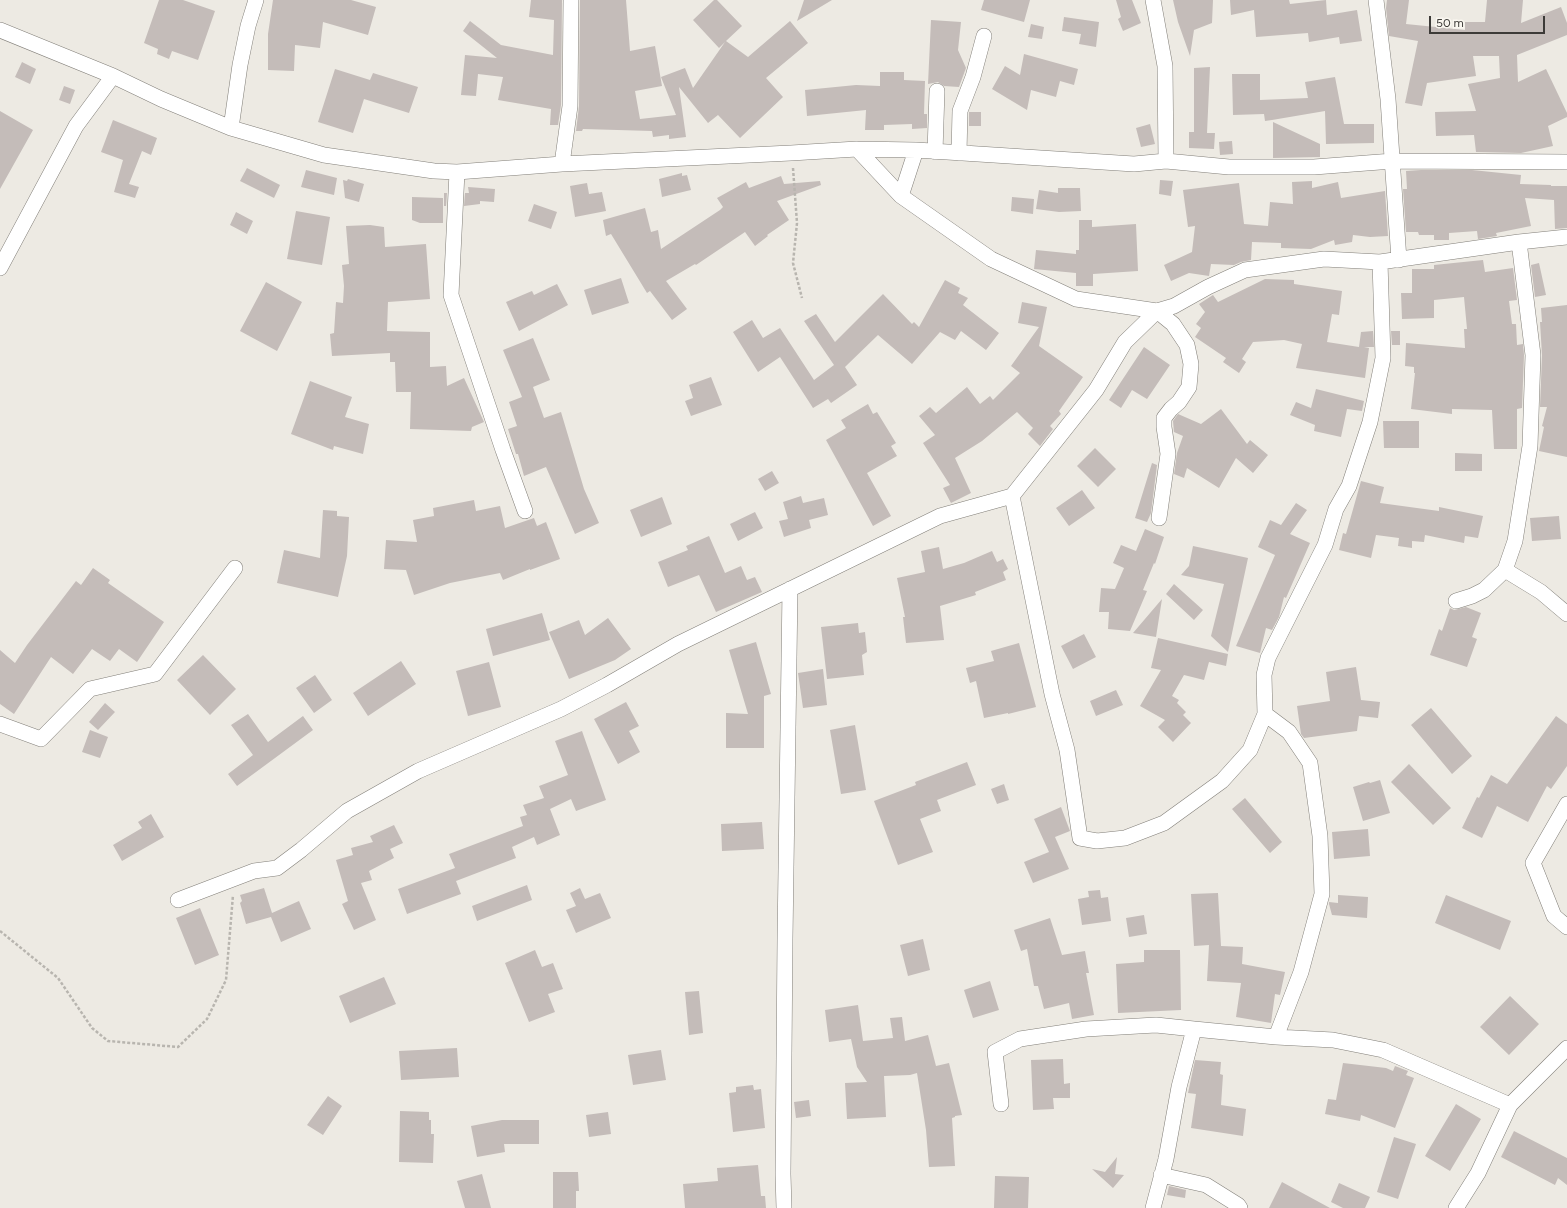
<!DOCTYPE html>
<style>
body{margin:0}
#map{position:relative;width:1567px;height:1208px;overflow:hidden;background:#edeae3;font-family:Figtree,sans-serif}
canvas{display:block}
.scale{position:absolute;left:1429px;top:16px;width:116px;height:18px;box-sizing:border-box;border:2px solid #3d3b38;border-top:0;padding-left:5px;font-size:12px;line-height:14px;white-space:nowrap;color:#3d3b38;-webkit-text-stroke:3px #faf7f0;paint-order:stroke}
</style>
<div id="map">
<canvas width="1567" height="1208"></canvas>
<div class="scale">50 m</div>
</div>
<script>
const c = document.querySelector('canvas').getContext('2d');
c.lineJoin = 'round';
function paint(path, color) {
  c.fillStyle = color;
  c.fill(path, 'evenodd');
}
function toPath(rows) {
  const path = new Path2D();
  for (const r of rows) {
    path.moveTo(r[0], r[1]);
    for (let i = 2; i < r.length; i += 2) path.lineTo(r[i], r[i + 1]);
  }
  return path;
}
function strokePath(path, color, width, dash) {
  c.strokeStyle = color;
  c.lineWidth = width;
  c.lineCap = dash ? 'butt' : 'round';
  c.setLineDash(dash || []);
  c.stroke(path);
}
const building = toPath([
 [159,0,183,0,215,11,198,60,172,51,169,59,157,54,158,49,144,43],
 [273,0,351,0,376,7,368,35,323,22,320,48,295,45,294,71,268,70,268,34],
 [531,0,562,0,561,105,558,125,550,125,551,109,498,100,503,77,478,74,476,96,461,95,465,55,497,58,463,31,470,21,501,45,553,55,554,20,529,17],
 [580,0,626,0,630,51,655,46,662,86,635,91,640,119,676,115,661,77,685,68,693,88,725,42,719,48,693,20,714,0,717,0,742,26,726,41,748,57,790,21,808,43,766,78,783,97,740,138,718,115,708,123,679,87,686,137,669,139,669,135,653,137,652,131,583,129,582,131,576,131,579,106],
 [804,0,832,0,797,21],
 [984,0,1030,0,1024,22,981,10],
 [1116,0,1132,0,1141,23,1123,31,1118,19,1121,17],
 [1173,0,1213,0,1212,23,1194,30,1190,56,1178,22],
 [1230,0,1289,0,1290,4,1326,0,1327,15,1357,10,1362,41,1340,44,1339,37,1309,42,1308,33,1256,37,1254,10,1231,15],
 [1387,0,1409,0,1406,24,1465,30,1465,22,1485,22,1487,0,1523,0,1521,23,1561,7,1567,23,1567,35,1517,55,1518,82,1546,69,1567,113,1567,117,1548,126,1553,146,1521,153,1476,152,1474,135,1436,136,1435,112,1476,111,1468,84,1500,78,1499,56,1473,56,1476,76,1427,83,1422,106,1405,103,1418,41,1389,36,1386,8],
 [1064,17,1099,22,1096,47,1079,44,1081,34,1062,31],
 [931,20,961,22,958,50,966,68,959,87,944,86,938,82,928,84],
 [1031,24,1044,27,1042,39,1028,37],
 [1024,54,1078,69,1074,85,1060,81,1056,97,1031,90,1027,110,992,89,1005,66,1020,75],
 [22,62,36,69,30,84,15,77],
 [1210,67,1207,133,1215,133,1214,149,1189,148,1189,132,1194,132,1194,68],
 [335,69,370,80,373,73,418,87,409,113,364,99,353,133,318,122],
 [880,72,904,72,904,80,925,81,924,114,927,114,927,128,912,129,912,124,884,125,884,130,865,130,866,110,807,116,805,90,856,85,880,86],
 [1232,74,1260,74,1260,100,1308,98,1305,82,1335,77,1344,124,1374,124,1374,143,1326,144,1325,111,1272,120,1265,121,1264,114,1233,115],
 [64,86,75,90,70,104,59,100],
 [0,111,33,130,0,189],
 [969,112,981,112,981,126,969,126],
 [113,120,157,138,151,155,142,151,129,184,139,187,135,198,114,192,123,160,101,152],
 [1273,122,1320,144,1320,157,1273,158],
 [1150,124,1155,144,1141,147,1136,128],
 [1232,141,1233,154,1220,155,1219,142],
 [247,168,280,185,274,198,240,181],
 [306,170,337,178,334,195,301,187],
 [1421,170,1472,170,1521,175,1520,184,1551,185,1551,186,1567,186,1567,228,1555,229,1554,200,1525,198,1531,226,1496,233,1497,236,1478,239,1477,231,1449,233,1449,240,1434,240,1434,235,1419,235,1418,232,1406,232,1403,189,1407,189,1406,171],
 [682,173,682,176,687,175,691,190,662,197,659,179],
 [781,176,784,184,820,181,821,185,777,201,789,220,767,235,768,236,755,246,745,232,696,265,695,264,666,281,687,309,672,320,650,291,647,293,611,234,606,236,603,220,645,208,651,232,658,230,661,249,720,210,723,207,717,198,746,182,749,188],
 [348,179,364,184,359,202,345,198,343,180,347,181],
 [1160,180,1173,181,1171,196,1159,194],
 [1312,181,1312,188,1338,182,1341,198,1385,191,1388,236,1370,237,1353,235,1352,242,1335,245,1334,240,1311,249,1281,248,1281,243,1252,242,1251,260,1241,262,1234,265,1211,264,1209,276,1189,273,1171,281,1164,265,1192,252,1195,226,1188,227,1183,190,1239,183,1244,224,1268,226,1270,202,1293,204,1292,182],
 [587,183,589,194,602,192,606,211,575,217,570,186],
 [468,187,495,189,494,202,480,201,480,204,464,206,465,193,469,193],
 [1058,188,1080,188,1081,211,1059,212,1036,209,1039,190,1058,193],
 [444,193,447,193,446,206,444,206],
 [412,197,443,198,443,223,420,223,412,220],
 [1012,197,1034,199,1033,214,1011,211],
 [534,204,557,212,551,229,528,221],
 [296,211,330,217,322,265,287,259],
 [236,212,253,221,247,234,230,225],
 [1079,220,1092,220,1092,227,1136,224,1138,271,1093,274,1093,286,1076,286,1076,273,1034,269,1036,250,1076,254,1076,250,1079,250],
 [370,225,384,227,385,247,426,244,430,299,388,302,387,331,430,332,430,367,446,366,447,386,464,378,484,422,472,427,471,431,410,429,411,392,396,392,395,362,390,362,390,353,332,356,330,334,334,333,336,302,343,303,344,286,342,265,349,264,346,226],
 [1483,260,1485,272,1513,268,1517,300,1509,301,1512,324,1516,324,1517,345,1523,344,1524,355,1522,408,1517,409,1517,449,1494,449,1492,410,1452,409,1452,414,1411,409,1415,373,1414,373,1414,367,1405,366,1406,343,1465,348,1464,329,1467,329,1464,297,1434,300,1434,318,1402,319,1401,293,1412,293,1412,269,1434,269,1434,265],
 [1539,263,1546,295,1535,297,1531,265],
 [621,278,629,303,592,315,584,290],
 [1265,279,1294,280,1294,284,1342,291,1339,315,1332,314,1327,342,1359,347,1361,332,1373,331,1374,347,1364,347,1369,348,1365,378,1296,368,1302,344,1284,340,1253,342,1242,359,1246,362,1239,373,1223,362,1226,358,1195,337,1201,328,1196,324,1205,312,1199,304,1213,295,1218,302],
 [945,280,960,288,958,293,968,298,963,305,999,333,986,350,961,331,955,340,940,332,912,364,878,335,845,367,857,385,831,403,828,399,813,408,780,357,758,372,733,332,752,320,763,338,780,328,814,380,834,365,804,321,816,314,835,342,883,294,912,324,914,322,919,327],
 [266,282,302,302,277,351,240,331],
 [557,284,568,305,519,331,506,302,532,291,534,295],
 [1022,302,1047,307,1039,346,1083,377,1059,411,1061,414,1050,426,1053,429,1040,446,1028,434,1033,428,1017,412,982,441,955,458,971,493,951,503,943,488,950,485,923,443,935,435,919,416,930,407,936,413,967,387,980,404,990,396,993,400,1020,373,1011,366,1039,327,1018,323],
 [1567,305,1567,457,1539,451,1544,427,1542,426,1547,407,1540,407,1542,355,1540,322,1542,322,1541,308],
 [1391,331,1400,331,1400,345,1392,345],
 [533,338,550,380,533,387,544,418,561,412,584,489,599,523,575,534,546,467,524,476,518,454,516,454,508,429,517,426,509,402,522,397,503,350],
 [1144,347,1170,365,1147,399,1132,390,1121,408,1109,400],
 [711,377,722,405,691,416,685,401,693,398,689,385],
 [310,381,352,397,345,417,369,424,363,454,334,446,333,450,291,434],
 [1316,389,1364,401,1362,411,1347,409,1341,437,1314,431,1315,425,1290,415,1296,402,1311,408],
 [868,404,873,414,877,412,896,443,891,446,897,456,867,473,891,516,873,526,826,440,846,428,841,420],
 [1221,409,1247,444,1250,440,1268,455,1253,473,1236,458,1219,488,1187,468,1184,478,1174,474,1177,453,1183,436,1174,432,1173,421,1178,414,1201,424],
 [1383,421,1419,421,1419,448,1384,448],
 [1095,448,1116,469,1098,487,1077,466],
 [1455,453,1482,454,1482,471,1455,471],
 [1152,463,1157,465,1151,513,1147,522,1135,518],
 [772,471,779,483,765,491,758,479],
 [1361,481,1384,487,1380,503,1439,511,1439,507,1483,516,1478,538,1465,536,1464,543,1425,535,1424,542,1412,541,1412,548,1398,546,1399,538,1376,535,1371,558,1339,550,1343,533,1346,534],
 [1082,490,1095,508,1069,526,1056,508],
 [801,496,803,503,824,498,828,515,809,520,811,528,784,537,779,521,788,519,783,502],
 [662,497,672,524,641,537,630,510],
 [474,500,476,511,500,506,505,528,534,518,537,526,546,522,560,559,530,570,530,569,503,580,500,573,450,583,414,595,406,570,384,569,386,540,417,542,413,520,434,516,433,508],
 [1296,503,1307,510,1290,534,1310,543,1286,598,1284,597,1279,617,1272,630,1266,628,1260,653,1236,646,1275,555,1258,547,1270,520,1281,525],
 [323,510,337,511,337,516,349,517,347,556,338,597,277,583,284,550,320,558],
 [755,512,763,528,738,541,730,524],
 [1559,516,1561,539,1532,541,1530,518],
 [1145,529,1164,537,1155,564,1154,563,1143,590,1147,591,1130,631,1108,629,1109,612,1099,612,1101,588,1115,589,1124,568,1113,563,1121,545,1136,551],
 [709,536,725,573,741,566,747,580,755,577,762,592,716,612,699,575,668,587,658,562,688,550,686,546],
 [1193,546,1248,558,1228,652,1211,636,1224,584,1181,575,1189,566],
 [939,547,943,569,964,563,992,551,997,562,1003,559,1008,569,1003,572,1006,580,975,592,976,595,940,606,944,640,906,643,903,617,905,617,897,578,925,572,921,551],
 [93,568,110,580,108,583,164,622,137,662,119,649,110,661,92,649,73,674,51,657,14,714,0,704,0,650,15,663,27,645,76,581,81,585],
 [1174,584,1203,610,1194,620,1166,594],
 [1162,599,1156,637,1133,633],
 [1466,607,1481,613,1472,637,1477,639,1467,667,1430,655,1439,629,1442,631,1450,608,1454,610],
 [542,613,550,640,493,656,486,629],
 [608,618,631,649,615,660,569,679,549,632,579,620,585,635],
 [858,623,859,633,865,632,867,652,862,655,864,675,827,679,821,627],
 [1084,634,1096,657,1073,669,1061,646],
 [1158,638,1228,654,1226,666,1209,662,1204,680,1184,675,1172,696,1179,700,1177,703,1186,712,1183,715,1191,723,1173,742,1158,727,1165,720,1140,706,1161,670,1151,668],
 [756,642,771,694,764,696,764,748,726,748,726,713,748,714,729,650],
 [1019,643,1036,707,1008,714,1008,713,984,718,976,681,970,683,966,668,994,661,991,651],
 [203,655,236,689,210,715,177,680],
 [401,661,416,684,368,716,353,693],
 [489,662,501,707,468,716,456,671],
 [1356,667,1361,700,1380,702,1378,718,1359,716,1357,731,1304,738,1301,734,1297,706,1330,701,1326,672],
 [823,669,827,705,803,708,798,673],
 [315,675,332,700,314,713,296,688],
 [1116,690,1123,705,1096,716,1090,701],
 [626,702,639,726,629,731,640,752,618,764,594,719],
 [105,703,115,712,98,730,89,722],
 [1431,708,1472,756,1452,774,1411,725],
 [248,714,268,742,303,716,313,730,237,786,228,774,253,755,231,725],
 [1556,716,1567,724,1567,766,1551,789,1547,786,1528,822,1497,806,1482,838,1462,828,1477,797,1479,798,1491,775,1507,784],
 [855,725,866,790,841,794,830,730],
 [90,730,108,737,100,758,82,752],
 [582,731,606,800,576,811,571,799,550,809,560,835,537,845,534,837,512,847,516,858,456,881,461,894,407,914,398,889,455,868,449,854,523,826,520,817,527,815,523,805,544,798,539,786,568,775,555,741],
 [967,762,976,785,937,800,941,811,920,819,933,852,898,865,874,801,916,785,915,782],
 [1409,764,1451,808,1433,825,1391,782],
 [1380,780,1390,813,1363,821,1353,787,1369,782,1370,783],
 [1004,784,1009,800,997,804,991,789],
 [1245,798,1282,842,1270,853,1232,809],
 [1061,807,1070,831,1055,837,1069,869,1033,883,1024,862,1049,852,1034,819],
 [151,814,164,837,122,861,113,845,142,828,138,822],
 [762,822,764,849,722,851,721,824],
 [394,825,403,843,390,849,394,858,369,871,372,880,361,883,376,920,354,930,342,904,348,901,336,860,353,855,351,848,373,842,370,836],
 [1368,829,1370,856,1334,859,1332,832],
 [527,885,532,900,477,921,472,906],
 [264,888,272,913,299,901,311,929,281,942,271,917,246,924,240,903,242,901,240,895],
 [580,888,585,899,600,893,611,918,576,933,566,910,576,906,570,893],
 [1100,890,1101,898,1108,897,1111,921,1082,925,1078,899,1089,897,1088,891],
 [1218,893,1221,946,1243,947,1242,964,1285,972,1280,995,1275,994,1271,1023,1236,1017,1241,983,1207,981,1209,945,1194,946,1191,894],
 [1338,895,1368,897,1367,918,1332,915,1329,904,1329,902,1338,903],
 [1446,895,1511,921,1500,950,1435,923],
 [200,908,219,955,195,965,176,918],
 [1144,915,1147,934,1129,937,1126,918],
 [1050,918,1062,955,1085,951,1089,973,1086,973,1094,1015,1072,1019,1069,1003,1044,1009,1038,986,1034,986,1027,949,1021,951,1014,930],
 [923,939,930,970,908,976,900,945],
 [535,950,542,967,553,963,563,989,548,994,555,1012,529,1022,505,963],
 [1144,950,1180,950,1181,1010,1118,1013,1116,964,1144,962],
 [384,977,396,1004,350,1023,339,996],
 [990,981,999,1010,973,1018,964,990],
 [699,991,703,1033,689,1035,685,992],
 [1510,996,1539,1024,1509,1055,1480,1027],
 [858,1005,863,1041,893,1038,890,1018,902,1017,905,1041,928,1035,936,1066,949,1063,962,1115,955,1116,955,1117,952,1118,955,1166,929,1167,926,1130,917,1073,910,1075,884,1076,886,1117,847,1119,845,1083,867,1082,857,1067,851,1039,829,1042,825,1010],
 [457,1048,459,1077,401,1080,399,1051],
 [661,1050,666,1080,633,1085,628,1055],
 [1063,1059,1064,1084,1070,1083,1070,1098,1053,1098,1054,1109,1033,1110,1031,1060],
 [1195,1060,1221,1062,1220,1074,1223,1075,1221,1105,1246,1109,1243,1136,1191,1128,1196,1094,1188,1093],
 [1343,1063,1386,1068,1393,1071,1395,1066,1408,1071,1406,1075,1414,1078,1395,1128,1361,1115,1360,1121,1325,1114,1328,1099,1336,1100],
 [753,1085,754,1090,761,1089,765,1128,733,1132,729,1093,736,1092,736,1087],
 [328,1096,342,1106,323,1135,307,1125],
 [809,1100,811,1116,796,1118,794,1102],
 [1456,1104,1481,1119,1450,1171,1425,1156],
 [400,1111,429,1112,429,1120,431,1120,431,1134,434,1134,433,1163,399,1162],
 [608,1112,611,1134,589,1137,586,1115],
 [502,1120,539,1120,539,1144,504,1144,505,1152,477,1157,471,1126],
 [1514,1131,1567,1158,1567,1185,1558,1178,1555,1185,1501,1157],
 [1394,1137,1416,1144,1398,1199,1377,1192],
 [1117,1157,1115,1174,1124,1175,1113,1188,1092,1169,1105,1172],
 [758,1165,761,1196,765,1196,766,1208,685,1208,683,1184,718,1181,717,1168],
 [553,1172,578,1172,579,1191,576,1191,576,1208,553,1208],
 [482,1174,491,1208,465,1208,457,1181],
 [995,1176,1029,1177,1028,1208,994,1208],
 [1282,1182,1330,1208,1269,1208],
 [1339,1183,1370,1197,1365,1208,1343,1208,1331,1202],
 [1169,1186,1186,1190,1185,1198,1167,1195]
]);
const path = toPath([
 [793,168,797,223,793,263,802,298],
 [0,931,58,978,92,1028,108,1041,178,1047,207,1019,226,980,233,895]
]);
const minor = toPath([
 [1153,0,1165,66,1166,161],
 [1376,0,1388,99,1399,260],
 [0,30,113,76,161,99,231,128,324,155,434,171,457,172,562,164,791,153,857,149,916,150,1134,164,1166,161,1229,167,1314,167,1393,161,1567,162],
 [231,128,240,65,248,26,256,0],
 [857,149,901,196,991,259,1076,299,1157,311,1173,324,1187,345,1191,364,1189,387,1179,402,1171,409,1164,418,1164,427,1168,454,1159,518],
 [935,152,937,91],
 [959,153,960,111,973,77,984,36],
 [562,164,570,106,571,0],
 [457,172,451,295,503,450,525,511],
 [901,196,916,150],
 [0,268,76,126,113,76],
 [1012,496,1052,694,1067,750,1080,838,1097,841,1125,838,1164,823,1222,781,1250,750,1265,714,1264,675,1268,658,1325,545,1336,509,1349,486,1370,422,1383,358,1380,262],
 [1505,570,1541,592,1567,614],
 [1456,601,1472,596,1484,590,1505,570,1515,541,1530,446,1533,355,1519,242],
 [0,724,41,739,90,689,155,674,235,568],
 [1567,804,1533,863,1554,916,1567,927],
 [178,900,254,871,277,868,301,850,347,811,418,771,561,709,607,685,678,644,940,516,1012,496,1096,390,1125,342,1157,311,1174,306,1208,287,1245,270,1324,259,1380,262,1519,242,1567,237],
 [1276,1037,1333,1040,1383,1050,1510,1105,1567,1048],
 [1001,1104,995,1052,1020,1039,1086,1029,1156,1025,1194,1029],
 [1161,1175,1206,1185,1238,1205,1240,1208],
 [784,1208,783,1174,785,939,790,589],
 [1153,1208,1166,1159,1179,1087,1194,1029,1276,1037,1301,972,1322,894,1320,836,1310,763,1289,732,1265,714],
 [1456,1208,1478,1173,1510,1105]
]);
paint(building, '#c4bcb9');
strokePath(minor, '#827f79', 16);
strokePath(path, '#b8b5af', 2.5, [3, 2]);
strokePath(minor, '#fff', 15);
</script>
